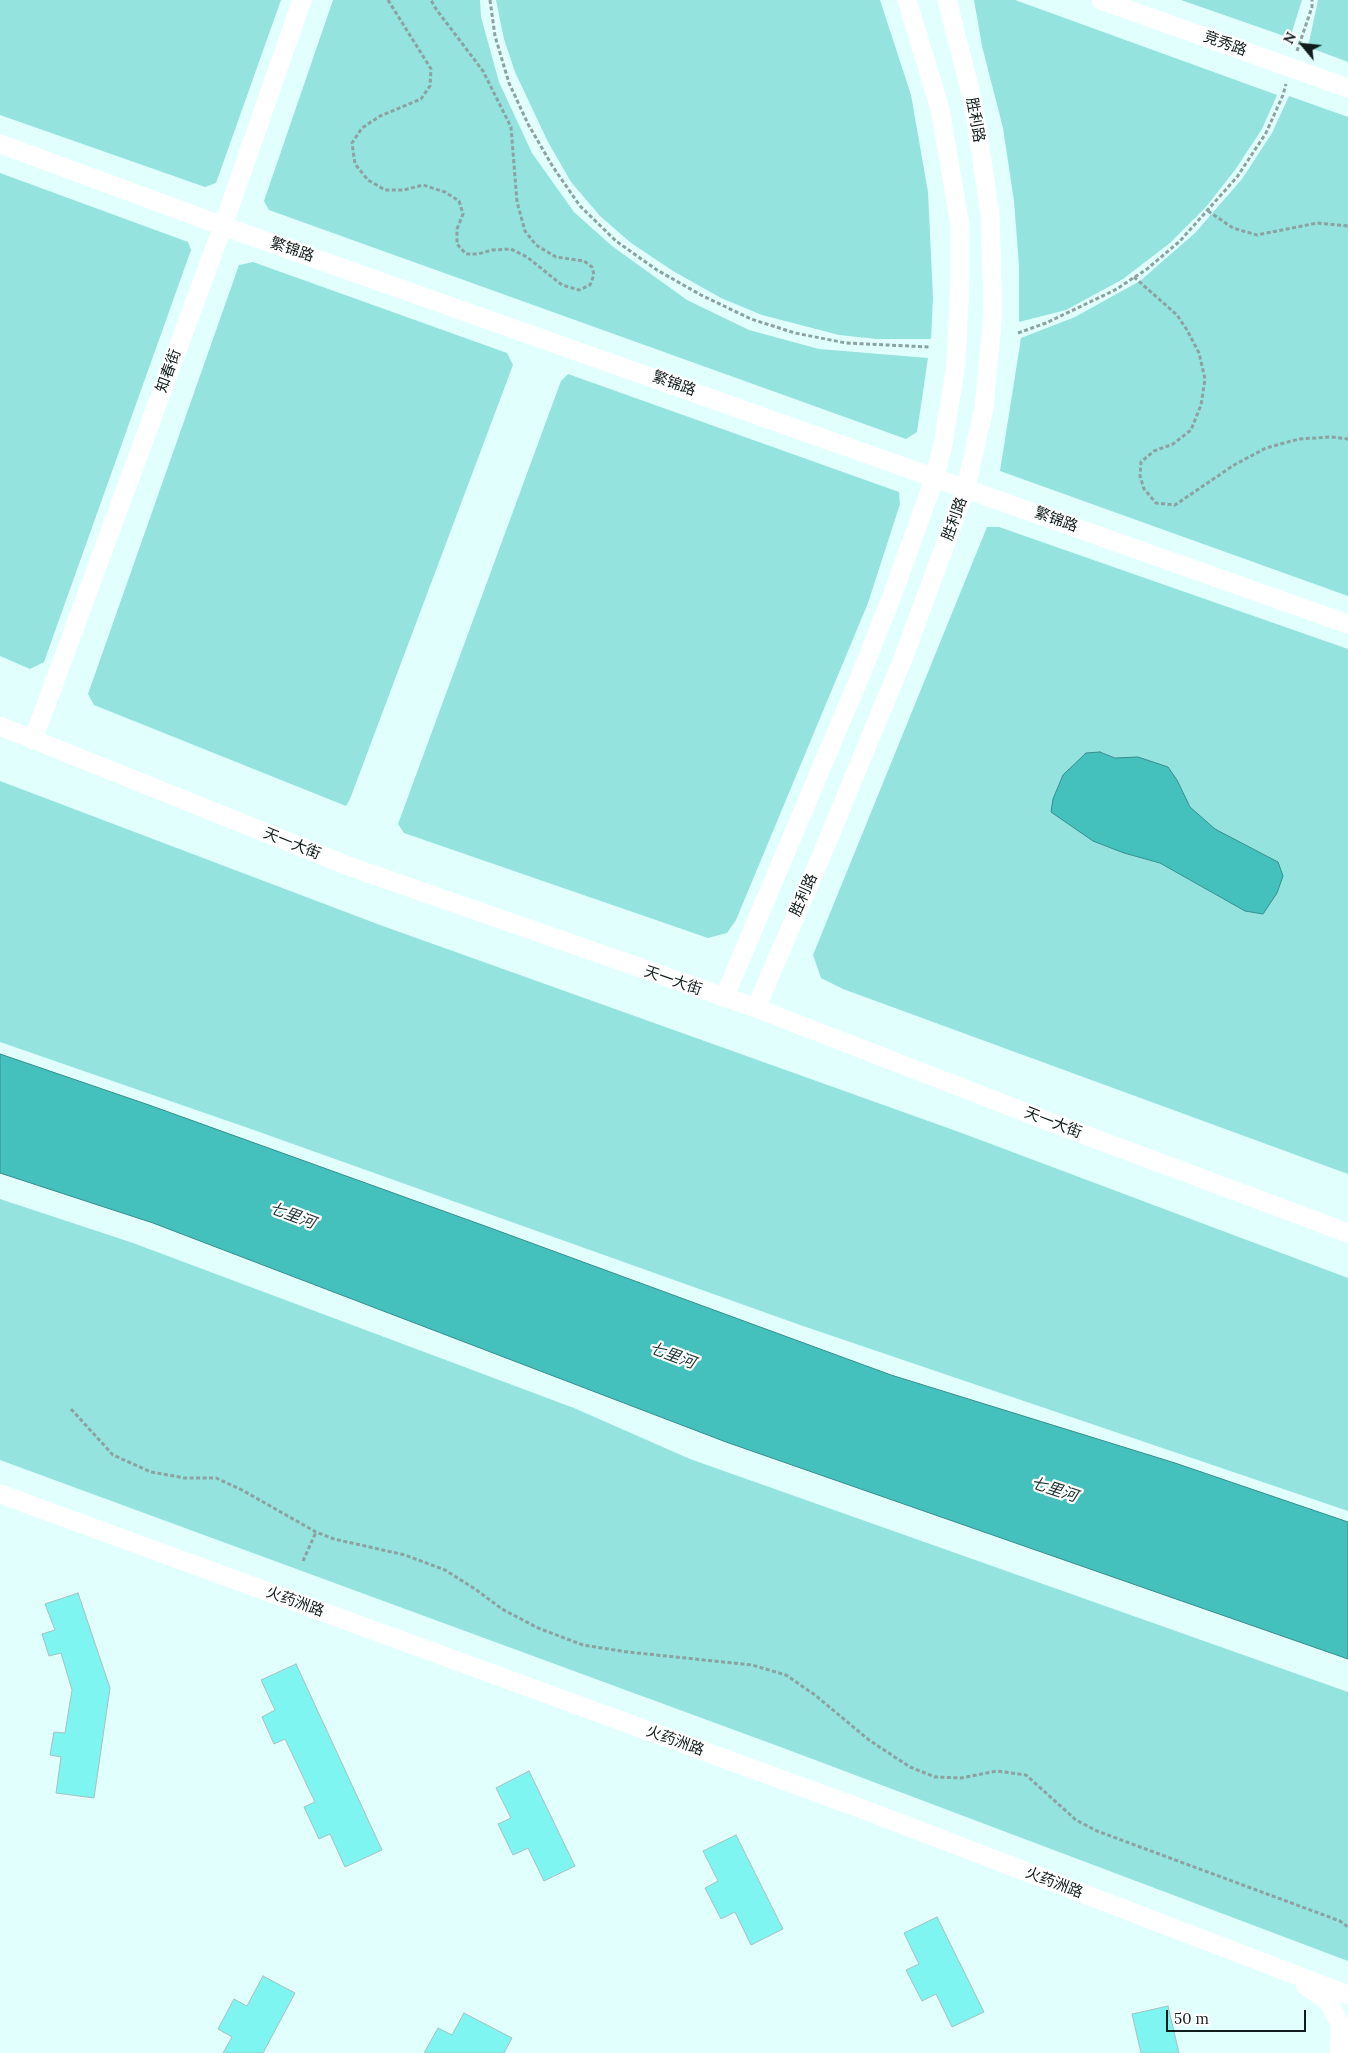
<!DOCTYPE html>
<meta charset="utf-8">
<style>
body{margin:0}
#map{position:relative;width:1348px;height:2053px;overflow:hidden;background:#e0fffd;font-family:Lora,serif}
canvas{display:block}
.north{position:absolute;left:1278px;top:20px;width:50px;height:50px;-webkit-text-stroke:4px #fff;paint-order:stroke;rotate:298deg;font-size:14px;font-weight:700;line-height:20px;text-align:center;color:#111d1c}
.north::after{content:'';display:block;margin:auto;width:18px;height:22px;background:#111d1c;clip-path:polygon(50% 0,100% 100%,50% 72%,0 100%)}
.scale{position:absolute;left:1166px;top:2010px;width:140px;height:22px;box-sizing:border-box;border:2px solid #111d1c;border-top:0;padding-left:6px;font-size:15px;line-height:18px;white-space:nowrap;color:#111d1c;-webkit-text-stroke:4px #fff;paint-order:stroke}
</style>
<div id="map">
<canvas width="1348" height="2053"></canvas>
<div class="north">N</div>
<div class="scale">50 m</div>
</div>
<script>
const c = document.querySelector('canvas').getContext('2d');
c.lineJoin = 'round';
function paint(path, color) {
  c.fillStyle = color;
  c.fill(path, 'evenodd');
}
function toPath(rows) {
  const path = new Path2D();
  for (const r of rows) {
    path.moveTo(r[0], r[1]);
    for (let i = 2; i < r.length; i += 2) path.lineTo(r[i], r[i + 1]);
  }
  return path;
}
function strokePath(path, color, width, dash) {
  c.strokeStyle = color;
  c.lineWidth = width;
  c.lineCap = dash ? 'butt' : 'round';
  c.setLineDash(dash || []);
  c.stroke(path);
}
function write(font, color, halo, rows, align = 'center') {
  c.font = font + ' Lora,"Noto Sans SC",serif';
  c.lineWidth = 4.5;
  c.setLineDash([]);
  c.textBaseline = 'middle';
  c.strokeStyle = halo;
  c.fillStyle = color;
  for (const [text, x, y, turn = 0] of rows) {
    c.save();
    c.translate(x, y);
    c.rotate((+turn || 0) * Math.PI / 180);
    c.textAlign = isNaN(turn) ? turn : align;
    if (halo) c.strokeText(text, 0, 0);
    c.fillText(text, 0, 0);
    c.restore();
  }
}
const green = toPath([
 [0,0,281,0,216,183,205,187,0,115],
 [333,0,480,0,481,17,499,82,532,153,574,212,612,246,687,300,749,330,819,349,928,358,917,432,906,439,269,210,264,201],
 [496,0,880,0,911,95,928,192,933,298,931,339,877,339,839,335,762,315,721,298,673,271,631,243,600,216,571,182,548,142,515,72,504,39],
 [974,0,1015,0,1277,95,1262,129,1235,170,1206,207,1170,243,1123,279,1066,310,1019,322,1019,266,1014,201,1003,128,982,46],
 [1181,0,1302,0,1290,38],
 [1318,0,1348,0,1348,62,1308,47],
 [1289,96,1348,117,1348,596,1000,471,1021,338,1075,317,1140,281,1195,233,1242,179,1272,133],
 [0,173,188,242,191,250,44,662,30,669,0,656],
 [253,262,507,353,513,365,350,799,346,806,94,705,88,694,239,265],
 [568,374,899,492,900,504,868,603,736,920,727,933,708,938,404,833,398,824,561,381],
 [987,527,999,527,1348,649,1348,1174,843,989,821,978,813,955],
 [1100,752,1177,780,1190,807,1215,829,1278,862,1263,914,1245,911,1160,863,1124,853],
 [0,781,380,925,959,1132,1348,1278,1348,1511,803,1326,251,1129,0,1042],
 [0,1199,133,1243,574,1408,690,1459,1348,1692,1348,1961,786,1749,0,1460]
]);
const water = toPath([
 [1100,752,1115,758,1138,757,1168,767,1177,780,1190,807,1215,829,1278,862,1283,876,1277,893,1263,914,1245,911,1160,863,1124,853,1093,841,1051,812,1053,799,1063,775,1086,753,1100,752],
 [0,1054,149,1105,485,1226,891,1375,1175,1463,1348,1522,1348,1659,726,1442,153,1223,0,1173,0,1054]
]);
const building = toPath([
 [78,1593,110,1688,94,1798,56,1793,61,1757,50,1755,54,1732,65,1733,72,1690,61,1653,49,1656,42,1634,55,1630,45,1604,78,1593],
 [296,1664,382,1850,345,1867,330,1834,319,1839,304,1807,315,1802,285,1739,274,1744,262,1717,275,1710,261,1680,296,1664],
 [529,1771,575,1866,544,1881,528,1848,513,1855,498,1824,511,1818,496,1788,529,1771],
 [736,1835,783,1929,751,1945,735,1912,721,1919,705,1888,718,1881,703,1851,736,1835],
 [937,1917,984,2012,952,2027,936,1994,922,2001,906,1970,919,1964,904,1933,937,1917],
 [263,1976,295,1993,263,2053,223,2053,232,2037,218,2029,234,1999,247,2006,263,1976],
 [1168,2006,1179,2053,1141,2053,1132,2014,1168,2006],
 [464,2013,512,2038,504,2053,424,2053,438,2028,452,2035,464,2013]
]);
const path = toPath([
 [388,0,431,69,430,86,421,99,380,116,362,128,352,143,355,164,368,180,385,190,404,190,423,185,445,192,459,201,463,214,457,229,457,244,466,254,478,254,492,250,511,249,527,257,562,285,579,290,590,285,594,275,592,267,584,261,556,257,536,245,525,231,517,202,511,127,483,71,436,9,431,0],
 [490,0,495,36,509,83,528,124,553,167,580,206,616,241,657,270,701,295,751,319,795,333,846,343,929,347],
 [1297,51,1312,7,1312,0],
 [1208,211,1233,228,1257,235,1317,223,1348,226],
 [1134,277,1177,315,1187,330,1199,353,1205,379,1201,405,1191,430,1173,444,1154,451,1141,462,1140,476,1144,489,1156,503,1175,505,1234,465,1266,448,1299,439,1331,437,1348,439],
 [1018,333,1046,323,1115,290,1147,269,1180,241,1237,177,1266,133,1283,95,1286,84],
 [71,1409,113,1455,151,1472,185,1478,216,1478,242,1490,316,1532,334,1539,405,1555,445,1570,475,1589,502,1609,538,1628,583,1645,628,1652,752,1665,786,1675,815,1695,869,1740,910,1767,935,1777,961,1778,997,1771,1026,1775,1076,1820,1097,1831,1340,1921,1348,1927],
 [303,1561,316,1532]
]);
const tertiary = toPath([
 [1101,0,1348,88],
 [0,144,223,226,1348,624],
 [0,726,351,867,756,1008,1053,1123,1348,1233],
 [33,740,223,226,302,0],
 [724,998,861,674,892,596,935,477,943,444,956,364,960,280,960,225,940,109,907,0],
 [756,1008,820,859,904,656,966,488,984,408,993,312,990,213,973,102,947,0],
 [0,1494,865,1810,1348,1995],
 [1306,1986,1329,2002,1340,2024,1339,2053]
]);
const streetNames = [
 ["竞秀路",1225,44,20],
 ["胜利路",975,120,80],
 ["繁锦路",292,250,19],
 ["知春街",169,371,-70],
 ["繁锦路",674,384,20],
 ["胜利路",955,519,-70],
 ["繁锦路",1056,520,20],
 ["天一大街",292,844,22],
 ["胜利路",804,895,-66],
 ["天一大街",673,981,19],
 ["天一大街",1053,1123,21],
 ["火药洲路",295,1602,20],
 ["火药洲路",675,1741,20],
 ["火药洲路",1054,1883,21]
];
const waterNames = [
 ["七里河",292,1216,20],
 ["七里河",672,1356,20],
 ["七里河",1054,1490,18]
];
paint(green, '#94e3df');
paint(water, '#44c0bd');
strokePath(water, '#358f8d', 1);
paint(building, '#7ef5f1');
strokePath(building, '#a4c2c0', 1);
strokePath(path, '#8ba2a1', 3, [4, 2.5]);
strokePath(tertiary, '#fff', 19);
write('15px', '#111d1c', '#fff', streetNames);
write('italic 16px', '#1f3534', '#fff', waterNames);
</script>
